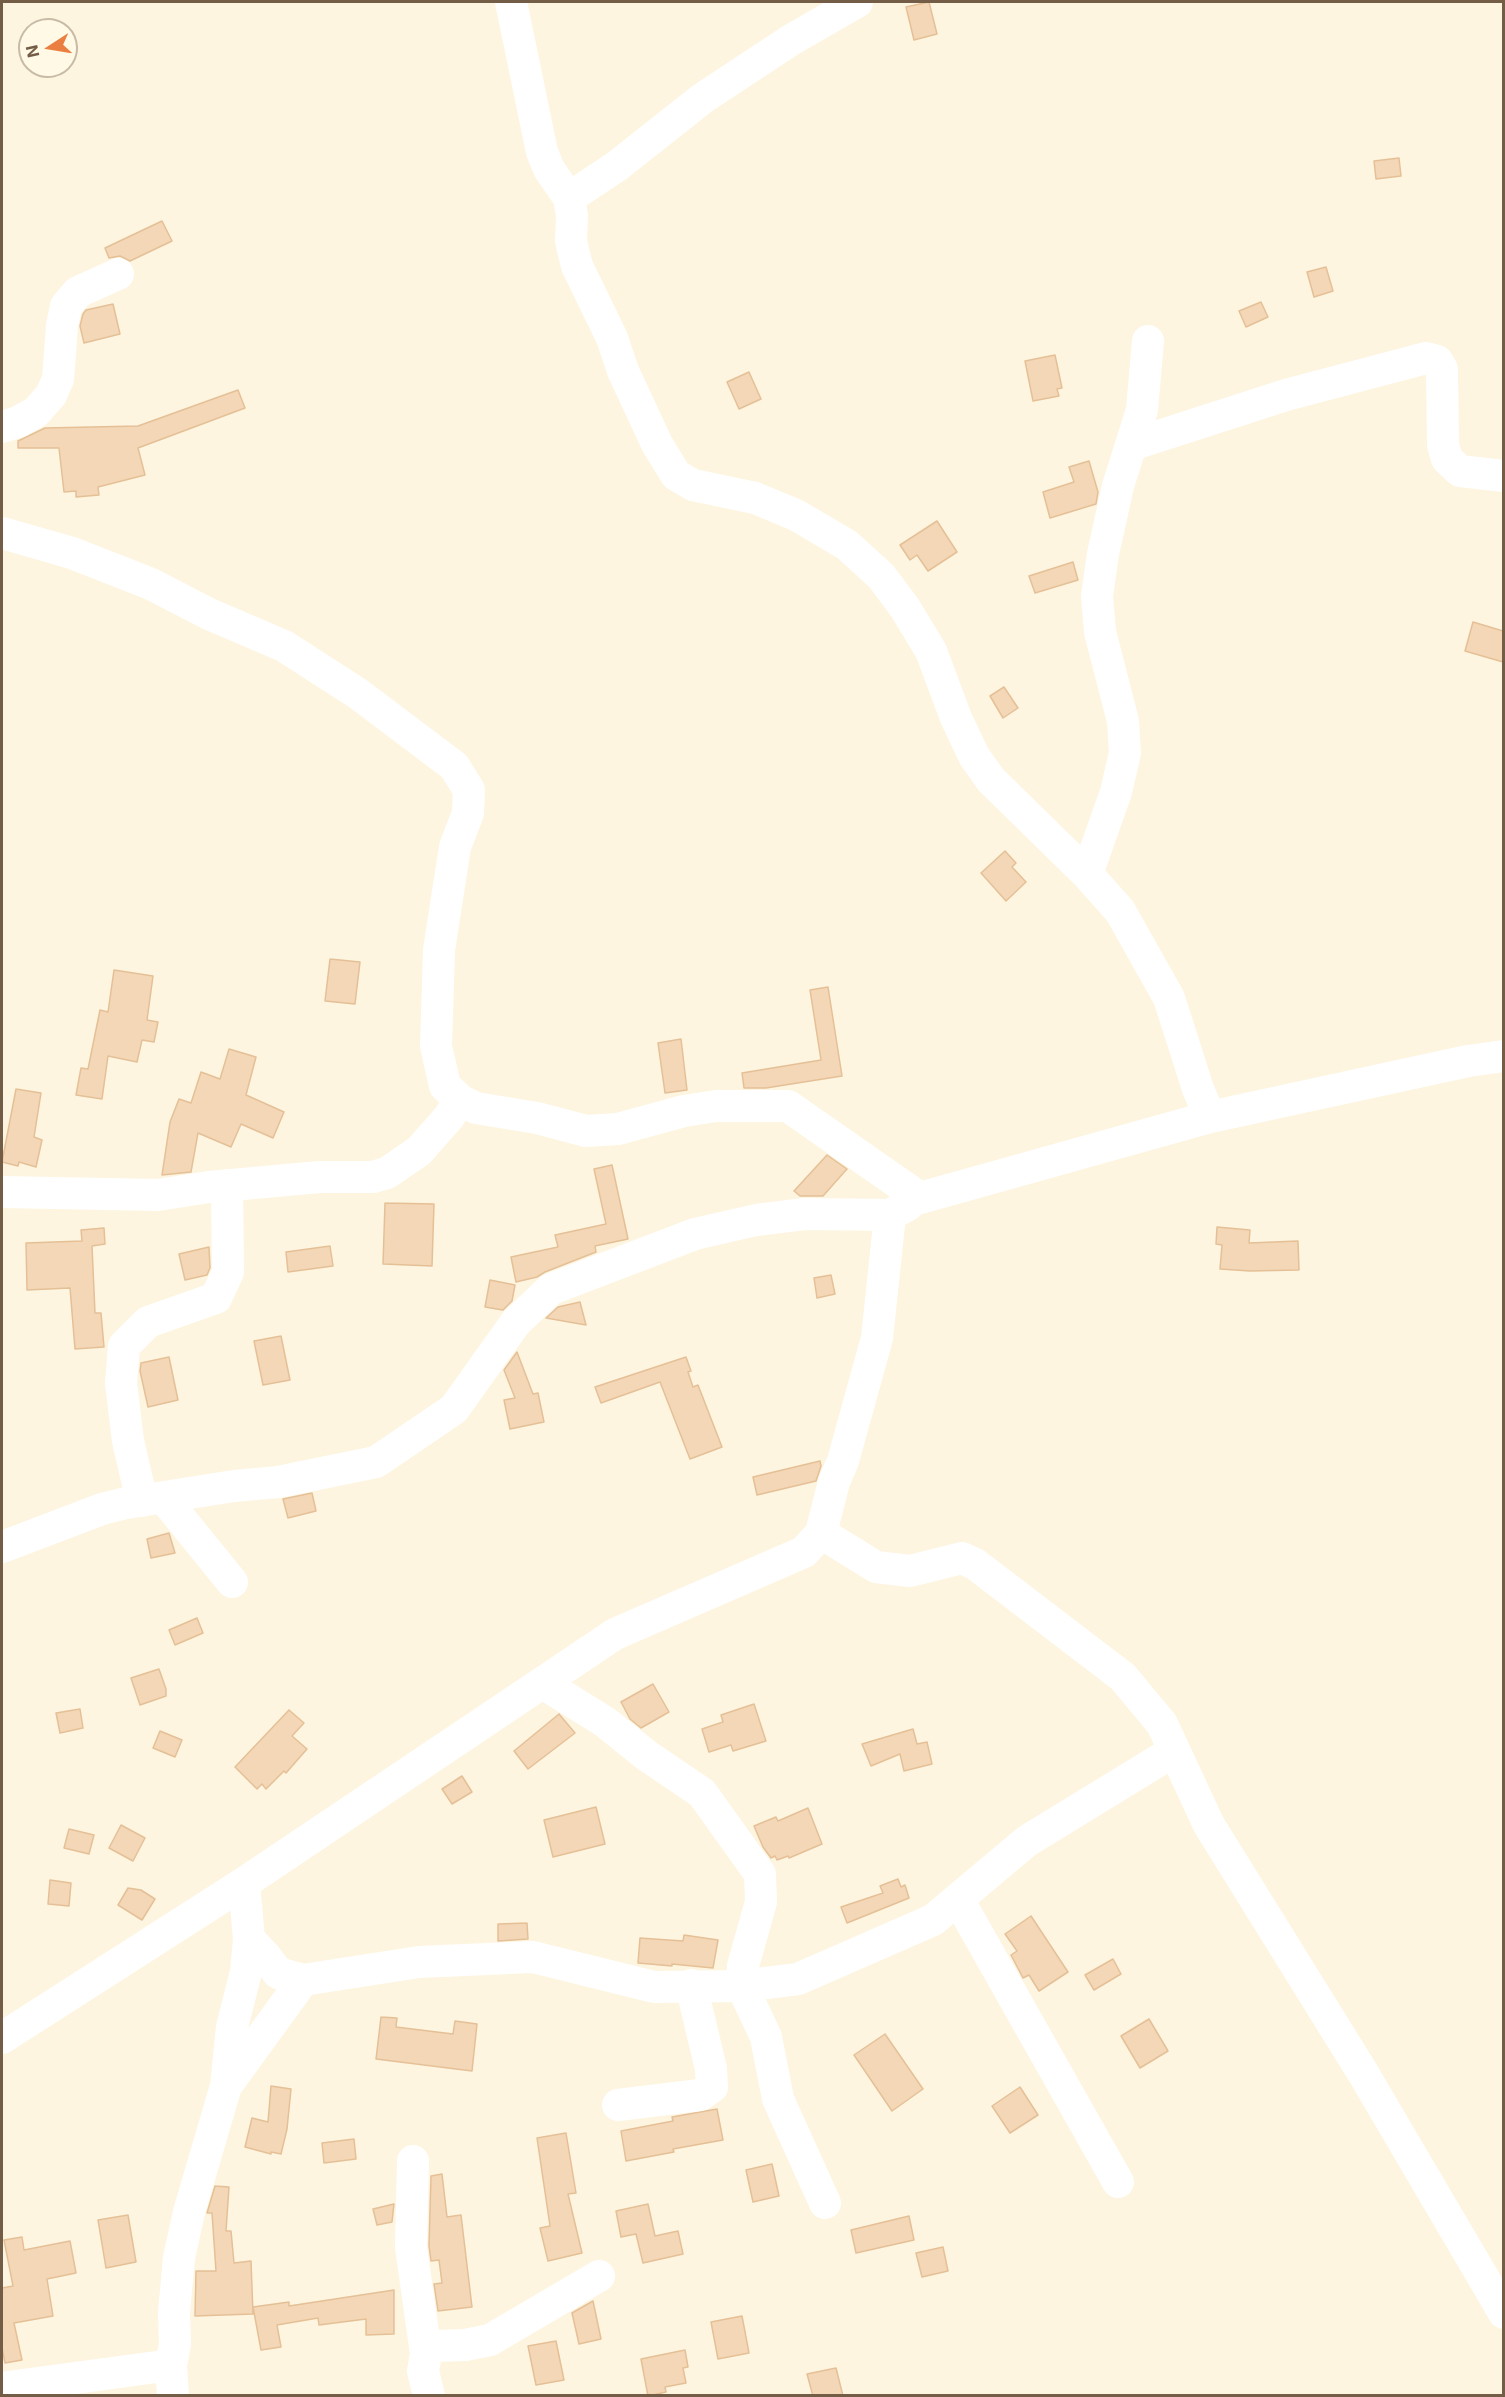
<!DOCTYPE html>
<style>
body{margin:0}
#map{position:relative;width:1505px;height:2397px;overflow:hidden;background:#fdf5e0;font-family:Inter,sans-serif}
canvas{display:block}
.frame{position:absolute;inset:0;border:3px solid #735d47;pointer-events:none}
.north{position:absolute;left:18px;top:18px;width:60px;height:60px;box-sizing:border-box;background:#fff9e6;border:2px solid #c7bba6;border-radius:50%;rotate:258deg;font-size:16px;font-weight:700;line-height:24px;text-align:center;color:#735d47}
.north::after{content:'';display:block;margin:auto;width:21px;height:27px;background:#ea7f41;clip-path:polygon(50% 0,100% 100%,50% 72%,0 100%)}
</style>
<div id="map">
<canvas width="1505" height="2397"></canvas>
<div class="frame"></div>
<div class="north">N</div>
</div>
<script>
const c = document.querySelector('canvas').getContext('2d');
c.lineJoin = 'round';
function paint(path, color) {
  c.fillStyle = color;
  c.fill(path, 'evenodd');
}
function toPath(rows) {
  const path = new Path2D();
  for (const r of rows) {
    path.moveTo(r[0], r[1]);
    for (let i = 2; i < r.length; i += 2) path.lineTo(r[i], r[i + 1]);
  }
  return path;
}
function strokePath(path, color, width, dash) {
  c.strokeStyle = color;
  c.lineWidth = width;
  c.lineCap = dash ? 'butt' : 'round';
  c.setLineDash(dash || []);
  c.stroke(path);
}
const building = toPath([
 [929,2,937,34,914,40,906,7,929,2],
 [1399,158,1401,176,1376,179,1374,161,1399,158],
 [162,221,172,241,130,261,120,256,109,258,105,248,162,221],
 [1326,267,1333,291,1314,297,1307,272,1326,267],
 [1261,302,1268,317,1246,327,1239,311,1261,302],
 [113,304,120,334,84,343,80,326,83,314,86,310,113,304],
 [1055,355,1062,388,1057,389,1059,396,1033,401,1025,361,1055,355],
 [749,372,761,399,739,409,727,382,749,372],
 [238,390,245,408,138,448,145,475,98,487,99,495,76,497,76,491,64,492,59,448,18,448,18,441,45,428,138,426,238,390],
 [1089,461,1098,492,1096,504,1050,518,1043,492,1074,482,1069,467,1089,461],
 [937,521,957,552,928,571,917,555,910,560,900,545,937,521],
 [1073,562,1078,580,1035,593,1029,576,1073,562],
 [1473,622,1503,631,1503,662,1465,651,1473,622],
 [1004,687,1018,708,1003,718,990,696,1004,687],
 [1005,851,1016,863,1012,867,1026,882,1006,901,981,873,1005,851],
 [330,959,360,962,355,1004,325,1001,330,959],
 [114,970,153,976,147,1020,158,1022,154,1042,142,1040,137,1062,108,1056,102,1099,76,1095,81,1068,88,1069,100,1010,108,1012,114,970],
 [828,987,842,1076,766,1088,744,1088,742,1073,821,1060,810,990,828,987],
 [681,1039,687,1090,665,1093,658,1043,681,1039],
 [229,1049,256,1057,246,1095,284,1112,273,1138,241,1124,231,1147,198,1133,191,1172,162,1175,170,1122,179,1099,191,1103,201,1072,220,1079,229,1049],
 [16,1089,41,1093,34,1137,42,1140,36,1167,19,1162,18,1166,2,1162,16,1089],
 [827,1155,847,1169,823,1196,800,1196,794,1191,827,1155],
 [612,1165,628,1239,595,1246,596,1252,545,1272,537,1277,516,1282,511,1257,558,1247,555,1235,606,1224,594,1169,612,1165],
 [385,1203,434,1204,432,1266,383,1264,385,1203],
 [1217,1227,1250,1230,1249,1243,1298,1241,1299,1270,1250,1271,1220,1269,1222,1245,1216,1244,1217,1227],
 [104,1228,105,1244,92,1246,95,1313,101,1313,104,1347,75,1349,70,1288,27,1290,26,1243,82,1241,81,1230,104,1228],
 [330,1246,333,1266,288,1272,286,1252,330,1246],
 [209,1247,210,1268,207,1275,185,1280,179,1254,209,1247],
 [831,1275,835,1294,817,1298,814,1278,831,1275],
 [490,1280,515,1285,512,1301,503,1310,485,1307,490,1280],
 [580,1302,586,1325,546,1318,558,1307,580,1302],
 [281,1336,290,1380,263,1385,254,1341,281,1336],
 [517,1352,533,1394,538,1393,544,1422,510,1429,504,1400,515,1398,504,1370,517,1352],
 [169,1357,178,1400,148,1407,140,1371,141,1363,169,1357],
 [686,1357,691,1371,688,1372,693,1387,698,1385,722,1447,690,1459,660,1382,601,1403,595,1387,686,1357],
 [820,1461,821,1466,816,1481,757,1495,753,1477,820,1461],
 [312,1493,316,1511,288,1518,283,1499,312,1493],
 [169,1533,175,1553,151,1558,147,1539,169,1533],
 [197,1618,203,1633,175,1645,169,1630,197,1618],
 [159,1669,166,1689,166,1696,140,1705,131,1678,159,1669],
 [653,1684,669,1712,641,1728,630,1719,621,1702,653,1684],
 [754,1704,766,1741,733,1751,731,1745,709,1752,702,1729,723,1722,721,1715,754,1704],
 [80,1709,83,1728,60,1733,56,1713,80,1709],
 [289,1710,304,1723,292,1736,307,1749,286,1773,284,1771,266,1789,262,1784,257,1789,235,1767,289,1710],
 [559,1714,575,1733,528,1769,514,1751,559,1714],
 [913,1729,917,1744,927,1742,932,1764,904,1771,900,1754,871,1766,862,1744,913,1729],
 [160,1731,182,1740,175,1757,153,1748,160,1731],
 [462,1776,472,1792,452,1804,442,1789,462,1776],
 [596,1807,605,1844,553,1857,544,1820,596,1807],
 [808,1808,822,1844,789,1858,788,1856,777,1860,775,1856,771,1858,763,1847,754,1826,776,1817,778,1821,808,1808],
 [121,1825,145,1838,133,1861,109,1848,121,1825],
 [69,1829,94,1835,89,1854,64,1848,69,1829],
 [898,1879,901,1887,905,1885,909,1898,847,1923,841,1907,883,1893,880,1886,898,1879],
 [50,1880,71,1883,69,1906,48,1904,50,1880],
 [128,1888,141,1890,155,1899,142,1920,118,1905,128,1888],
 [1031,1916,1068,1972,1039,1991,1029,1975,1023,1978,1011,1955,1017,1951,1005,1934,1031,1916],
 [527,1923,528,1939,498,1941,498,1924,527,1923],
 [684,1935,718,1940,713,1968,672,1964,672,1966,638,1963,640,1938,683,1941,684,1935],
 [1113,1959,1121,1974,1094,1990,1085,1975,1113,1959],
 [381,2017,397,2018,396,2027,453,2034,455,2021,477,2024,472,2071,376,2059,381,2017],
 [1149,2019,1168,2051,1140,2068,1121,2036,1149,2019],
 [885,2034,923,2089,892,2111,854,2055,885,2034],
 [271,2086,291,2089,287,2129,281,2154,271,2152,271,2154,245,2147,252,2118,268,2122,271,2086],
 [1020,2087,1038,2115,1010,2133,992,2106,1020,2087],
 [717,2109,723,2140,673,2149,674,2152,626,2161,621,2131,673,2121,672,2117,717,2109],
 [566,2133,576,2193,568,2194,582,2253,548,2261,540,2228,550,2226,537,2138,566,2133],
 [354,2139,356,2159,324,2163,322,2143,354,2139],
 [772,2164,779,2196,753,2202,746,2170,772,2164],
 [442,2174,447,2217,461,2215,472,2307,438,2311,434,2284,442,2283,439,2260,431,2261,429,2246,431,2176,442,2174],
 [215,2186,229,2187,226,2231,231,2231,234,2263,251,2261,253,2314,195,2316,196,2271,216,2271,212,2213,207,2213,215,2186],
 [394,2204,392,2222,377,2225,373,2209,394,2204],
 [648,2204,655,2236,678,2231,683,2254,643,2263,636,2234,621,2237,616,2211,648,2204],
 [128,2215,136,2262,106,2268,98,2220,128,2215],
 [909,2216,914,2240,856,2253,851,2230,909,2216],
 [22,2237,24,2250,70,2241,76,2273,47,2279,53,2316,14,2323,22,2360,5,2363,2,2348,2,2288,13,2286,4,2240,22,2237],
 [943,2247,948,2271,922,2277,916,2253,943,2247],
 [394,2290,394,2334,366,2335,366,2319,319,2325,318,2318,277,2325,281,2347,261,2350,253,2307,289,2302,289,2306,394,2290],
 [593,2301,601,2339,579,2344,572,2313,593,2301],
 [742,2316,749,2353,718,2359,711,2322,742,2316],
 [556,2341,564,2380,536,2385,528,2346,556,2341],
 [685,2350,688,2367,683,2368,686,2383,665,2387,666,2392,648,2396,641,2359,685,2350],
 [836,2368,843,2396,813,2396,807,2374,836,2368]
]);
const minor = toPath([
 [511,2,542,152,549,169,569,198,572,215,571,241,577,266,612,338,623,371,657,444,676,475,693,485,755,498,796,515,847,545,881,576,905,608,931,651,956,718,974,756,991,780,1087,874,1120,911,1169,998,1198,1089,1210,1117],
 [569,198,617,166,703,98,791,40,857,2],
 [2,427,18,422,36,412,51,395,58,379,62,326,66,306,78,292,118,274],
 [1131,445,1286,395,1426,358,1437,361,1442,369,1443,445,1447,459,1460,471,1504,476],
 [2,533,72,553,151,584,209,614,284,646,357,693,454,766,469,790,468,813,455,847,439,950,436,1046,445,1086,460,1100,476,1108,537,1118,586,1131,618,1129,684,1111,716,1106,788,1106,920,1198,1210,1117,1468,1061,1504,1056],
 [1087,874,1116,792,1125,753,1123,721,1100,632,1097,596,1103,554,1118,486,1142,410,1148,341],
 [2,1192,158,1195,209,1187,320,1177,373,1177,387,1173,419,1151,449,1117,460,1100],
 [163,1497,232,1582],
 [142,1501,128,1441,121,1383,124,1346,148,1322,216,1298,228,1272,227,1185],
 [821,1533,876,1567,910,1571,962,1558,975,1564,1123,1677,1162,1724,1209,1825,1363,2073,1504,2313],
 [2,1547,102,1509,126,1503,234,1486,278,1482,376,1462,454,1409,516,1322,551,1289,695,1234,756,1220,805,1214,890,1215,908,1205],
 [544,1684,605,1722,646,1755,702,1793,760,1874,761,1902,743,1966,742,1986,766,2037,778,2099,825,2203],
 [958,1899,1118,2182],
 [249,1939,266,1957,278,1973,303,1980],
 [2,2038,244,1883,615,1634,804,1552,821,1533,834,1482,843,1461,877,1338,890,1215],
 [226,2086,303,1980,419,1962,533,1957,654,1987,742,1986,798,1979,933,1920,1027,1841,1174,1751],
 [618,2105,700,2095,712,2087,711,2069,691,1985],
 [413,2161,411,2247,426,2354],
 [2,2388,171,2365],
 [173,2396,171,2365,175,2344,174,2312,179,2258,189,2212,226,2086,232,2027,246,1972,249,1939,244,1883],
 [429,2396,423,2371,426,2354,434,2346,465,2345,490,2340,599,2276]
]);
paint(building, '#f3d7b7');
strokePath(building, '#e5c097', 1.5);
strokePath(minor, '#fff', 32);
</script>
